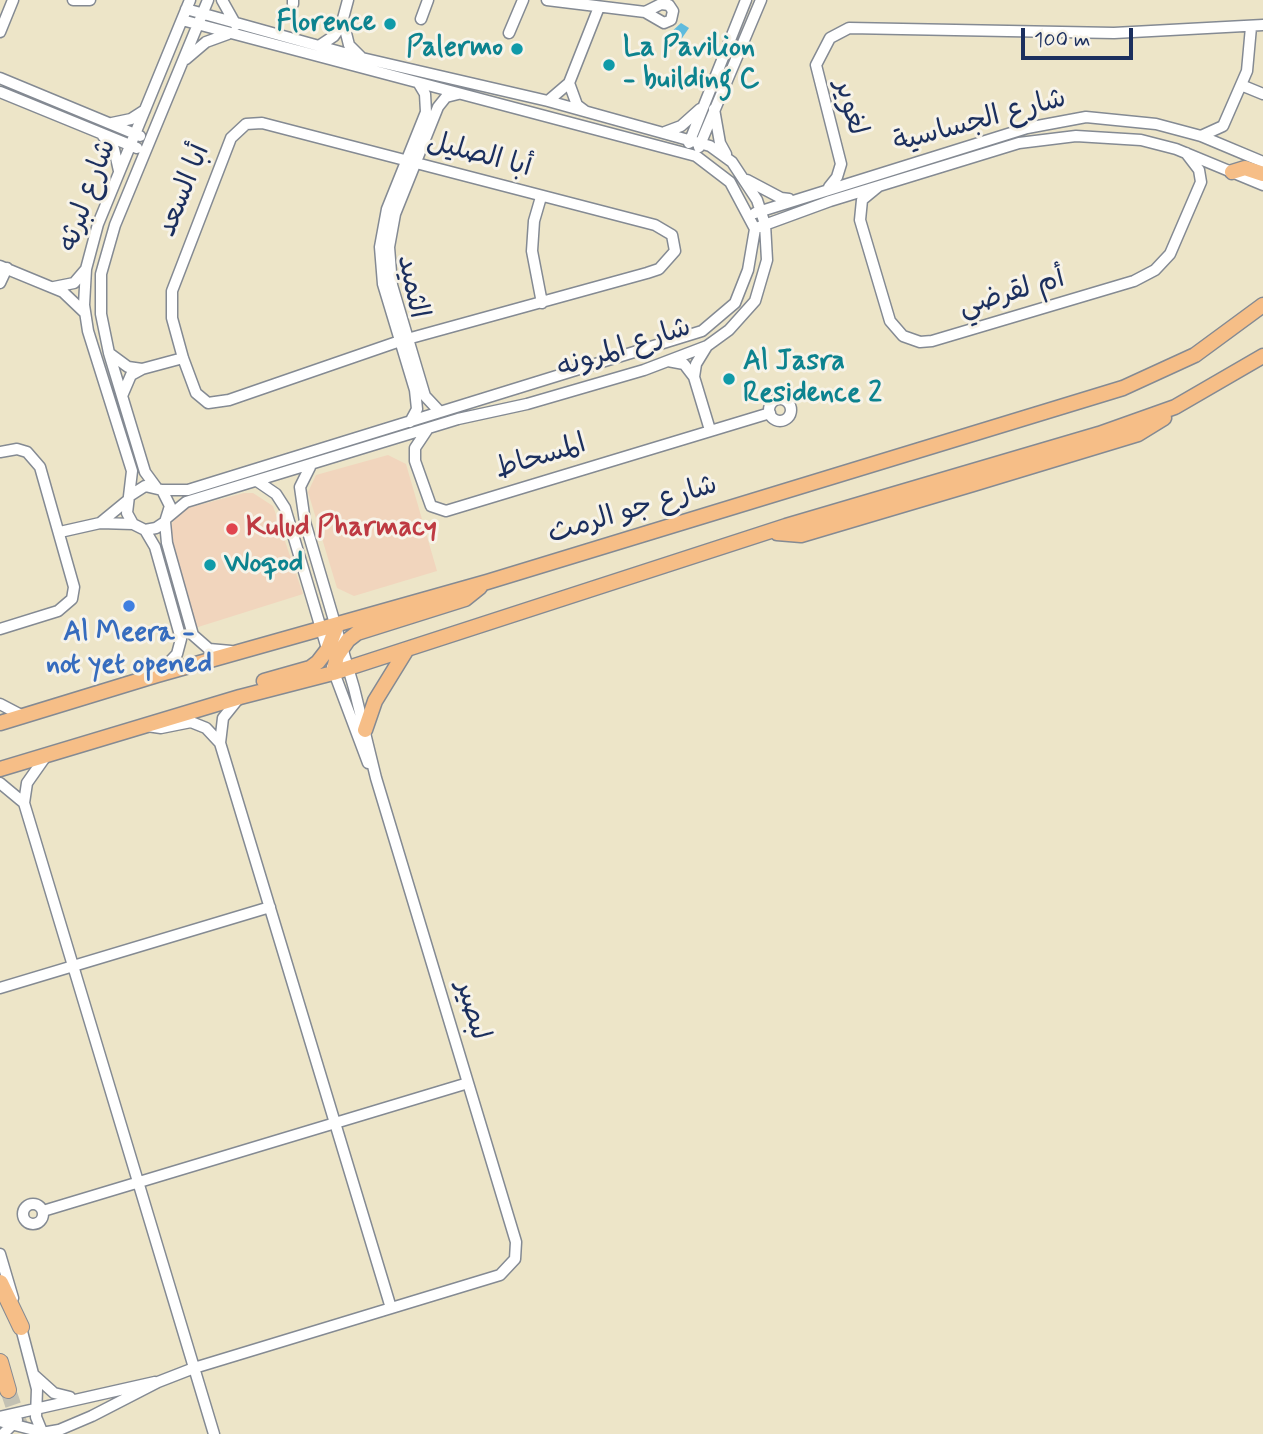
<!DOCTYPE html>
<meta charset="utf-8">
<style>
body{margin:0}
#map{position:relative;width:1263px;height:1434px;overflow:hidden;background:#ede5c8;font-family:Mynerve,sans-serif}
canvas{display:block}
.scale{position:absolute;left:1021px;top:28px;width:112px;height:32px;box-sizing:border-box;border:4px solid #1b2f5e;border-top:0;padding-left:9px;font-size:21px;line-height:24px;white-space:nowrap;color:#1b2f5e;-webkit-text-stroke:5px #f7f3e8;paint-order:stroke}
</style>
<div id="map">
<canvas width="1263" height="1434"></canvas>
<div class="scale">100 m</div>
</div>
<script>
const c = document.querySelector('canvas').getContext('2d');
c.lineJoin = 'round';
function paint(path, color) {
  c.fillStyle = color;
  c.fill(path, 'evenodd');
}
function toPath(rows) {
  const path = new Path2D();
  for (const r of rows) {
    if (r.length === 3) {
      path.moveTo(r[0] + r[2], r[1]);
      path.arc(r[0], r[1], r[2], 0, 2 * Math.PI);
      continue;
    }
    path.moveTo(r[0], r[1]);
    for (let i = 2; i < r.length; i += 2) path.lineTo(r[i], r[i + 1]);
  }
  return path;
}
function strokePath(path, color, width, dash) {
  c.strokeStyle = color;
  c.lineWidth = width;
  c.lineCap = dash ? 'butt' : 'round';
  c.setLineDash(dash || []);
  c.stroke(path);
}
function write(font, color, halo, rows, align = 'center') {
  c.font = font + ' Mynerve,"Playpen Sans Arabic",sans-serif';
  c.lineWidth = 6;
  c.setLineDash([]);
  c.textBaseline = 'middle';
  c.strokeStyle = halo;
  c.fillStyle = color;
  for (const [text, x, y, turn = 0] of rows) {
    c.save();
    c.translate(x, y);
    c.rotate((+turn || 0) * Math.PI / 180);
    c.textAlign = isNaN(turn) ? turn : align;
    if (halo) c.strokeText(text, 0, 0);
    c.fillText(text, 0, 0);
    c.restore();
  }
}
const built = toPath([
 [388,455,406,464,437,571,354,596,337,588,308,492,316,475],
 [244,493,253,493,273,506,303,594,195,628,169,541,172,523,184,509]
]);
const water = toPath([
 [681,23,689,28,680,41,672,46,668,35]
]);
const highwayTunnel = toPath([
 [8,1390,23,1434]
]);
const minor = toPath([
 [73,0,90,0],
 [222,0,236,25],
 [547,0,645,12],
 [293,4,293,0],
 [661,4,669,5,673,11,671,20,664,23,645,12,661,4],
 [421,19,428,0],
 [343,21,349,45,361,57],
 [0,32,13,0],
 [509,33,523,0],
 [319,46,334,36,341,26,348,0],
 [186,59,206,42,228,34],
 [0,78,140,136],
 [569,83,577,105,585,111],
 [1241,85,1263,94],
 [0,92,137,148],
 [548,101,569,83,599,7],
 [714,109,720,143,726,154],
 [112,123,131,119,145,110],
 [262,123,655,225,672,235,675,251,659,269,647,273,400,341,229,400,208,403,196,393,183,358,172,318,172,291,231,138,246,124,262,123],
 [665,132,681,126,700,109],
 [103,136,114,149,119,171],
 [1201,136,1223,126,1247,71,1251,27],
 [689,143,746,0],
 [699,147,761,0],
 [747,180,781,198,789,199],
 [879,186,862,200,860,220,890,321,903,336,920,342,932,341,1134,281,1155,270,1170,254,1201,182,1199,170,1186,153],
 [829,187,837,177,841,164,816,65,830,38,849,28,1114,33,1263,25],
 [541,197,534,221,532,251,542,303],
 [755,213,1027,128,1086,117,1156,124,1201,136,1263,162],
 [759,227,830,201,1019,143,1076,136,1141,140,1176,149,1263,185],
 [0,266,63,292,85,313],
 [0,283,7,268],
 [54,287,74,283,86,269],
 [109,353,128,367,142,369],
 [668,361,684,364,694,377,710,430],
 [694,377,696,364,707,346],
 [122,396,131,375,142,369,183,358],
 [780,410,11],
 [440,412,425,396,392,285,389,247,395,214,438,107,446,97,458,94],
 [410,422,417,409,415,390,383,284,380,247,387,209,426,112,425,94,419,84],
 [427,430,415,448,415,461,431,506,446,511,770,413],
 [0,452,17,449,27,452,40,467,74,587,72,599,58,611,0,629],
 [257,481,276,494,285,508,328,652],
 [156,487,145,472,109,353,101,314,101,274,115,225,208,0],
 [162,490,188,490,702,331,735,303,748,270,755,229,730,182,696,156,182,20],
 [131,495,145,486,162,490,170,506,165,522,156,528,145,530,133,524,127,513,132,471,88,331,84,305,86,269,98,224,190,0],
 [168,517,186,502,458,419,527,404,644,370,707,346,729,330,755,301,767,260,765,224,757,200,732,162,710,146,548,101,362,58,186,9],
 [165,522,167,543,193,635,209,649,231,651],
 [100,523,128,500],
 [145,530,155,547,181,639,177,654,159,673],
 [60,532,100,523,133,524],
 [332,667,368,763],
 [239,698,223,718,220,743,391,1308],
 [0,704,23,716],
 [147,726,161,728,191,722,206,728,220,743],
 [46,756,27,783,24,803,214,1434],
 [0,783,24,803],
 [0,988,270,907],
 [33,1214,10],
 [43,1211,468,1083],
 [0,1254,13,1298],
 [19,1320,37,1389,36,1417,43,1434],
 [34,1375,54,1393,70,1397],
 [0,1417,155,1382],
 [0,1421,42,1432],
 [3,1434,17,1420],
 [36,1434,59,1430,92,1416,158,1382,194,1368,500,1275,515,1259,516,1242,376,778,354,688,305,522,300,487,310,467]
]);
const major = toPath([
 [1232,172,1245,168,1263,174],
 [777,533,801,535,973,484,1138,434,1164,418],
 [333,673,337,656,348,640,357,633,465,599,480,587],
 [264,681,310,668,318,662,328,649,337,625],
 [0,723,157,675,487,582,1123,388,1195,355,1263,305],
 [365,730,375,701,407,649],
 [0,769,240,697,333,673,786,526,1099,434,1175,407,1263,356]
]);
const highway = toPath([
 [0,1283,21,1327],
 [0,1362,8,1390]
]);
const markers = [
 [390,24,7,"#0f9aa8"],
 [517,49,7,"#0f9aa8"],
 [609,65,7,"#0f9aa8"],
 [729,379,7,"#0f9aa8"],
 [232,529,7,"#e0444e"],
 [210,565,7,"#0f9aa8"],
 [129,606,7,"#3f7fe0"]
];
const cultureNames = [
 ["Florence",376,24,"right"],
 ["Palermo",503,49,"right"],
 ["La Pavilion",623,49],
 ["- building C",623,81],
 ["Al Jasra",743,363],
 ["Residence 2",743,395],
 ["Woqod",224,565]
];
const streetNames = [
 ["لغوير",849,108,74],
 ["شارع الجساسية",980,122,-15],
 ["أبا الصليل",479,156,15],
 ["أبا السعد",185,191,-68],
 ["شارع لبرثه",89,196,-70],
 ["الثميد",411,287,78],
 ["أم لقرضي",1012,294,-16],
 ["شارع المرونه",624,349,-18],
 ["المسحاط",541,458,-17],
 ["شارع جو الرمث",633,511,-17],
 ["لبصير",471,1011,74]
];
const healthNames = [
 ["Kulud Pharmacy",246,529]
];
const shopNames = [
 ["Al Meera -",129,634],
 ["not yet opened",129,666]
];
paint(built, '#f1d5bd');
paint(water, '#5fbbdd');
strokePath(highwayTunnel, '#c3c1b3', 16, [16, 8]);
strokePath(minor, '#848a93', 13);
strokePath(major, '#848a93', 17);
strokePath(highway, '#848a93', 18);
strokePath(minor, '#fff', 10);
strokePath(major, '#f6be87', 14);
strokePath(highway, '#f6be87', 16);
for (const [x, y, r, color] of markers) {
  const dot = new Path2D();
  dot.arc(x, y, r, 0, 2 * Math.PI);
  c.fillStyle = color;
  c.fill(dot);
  strokePath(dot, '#f7f3e8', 2.5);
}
write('bold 28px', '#0d838f', '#f7f3e8', cultureNames, 'left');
write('28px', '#1b2f5e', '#f7f3e8', streetNames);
write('bold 28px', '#be3a42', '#f7f3e8', healthNames, 'left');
write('bold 28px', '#366cbe', '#f7f3e8', shopNames);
</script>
